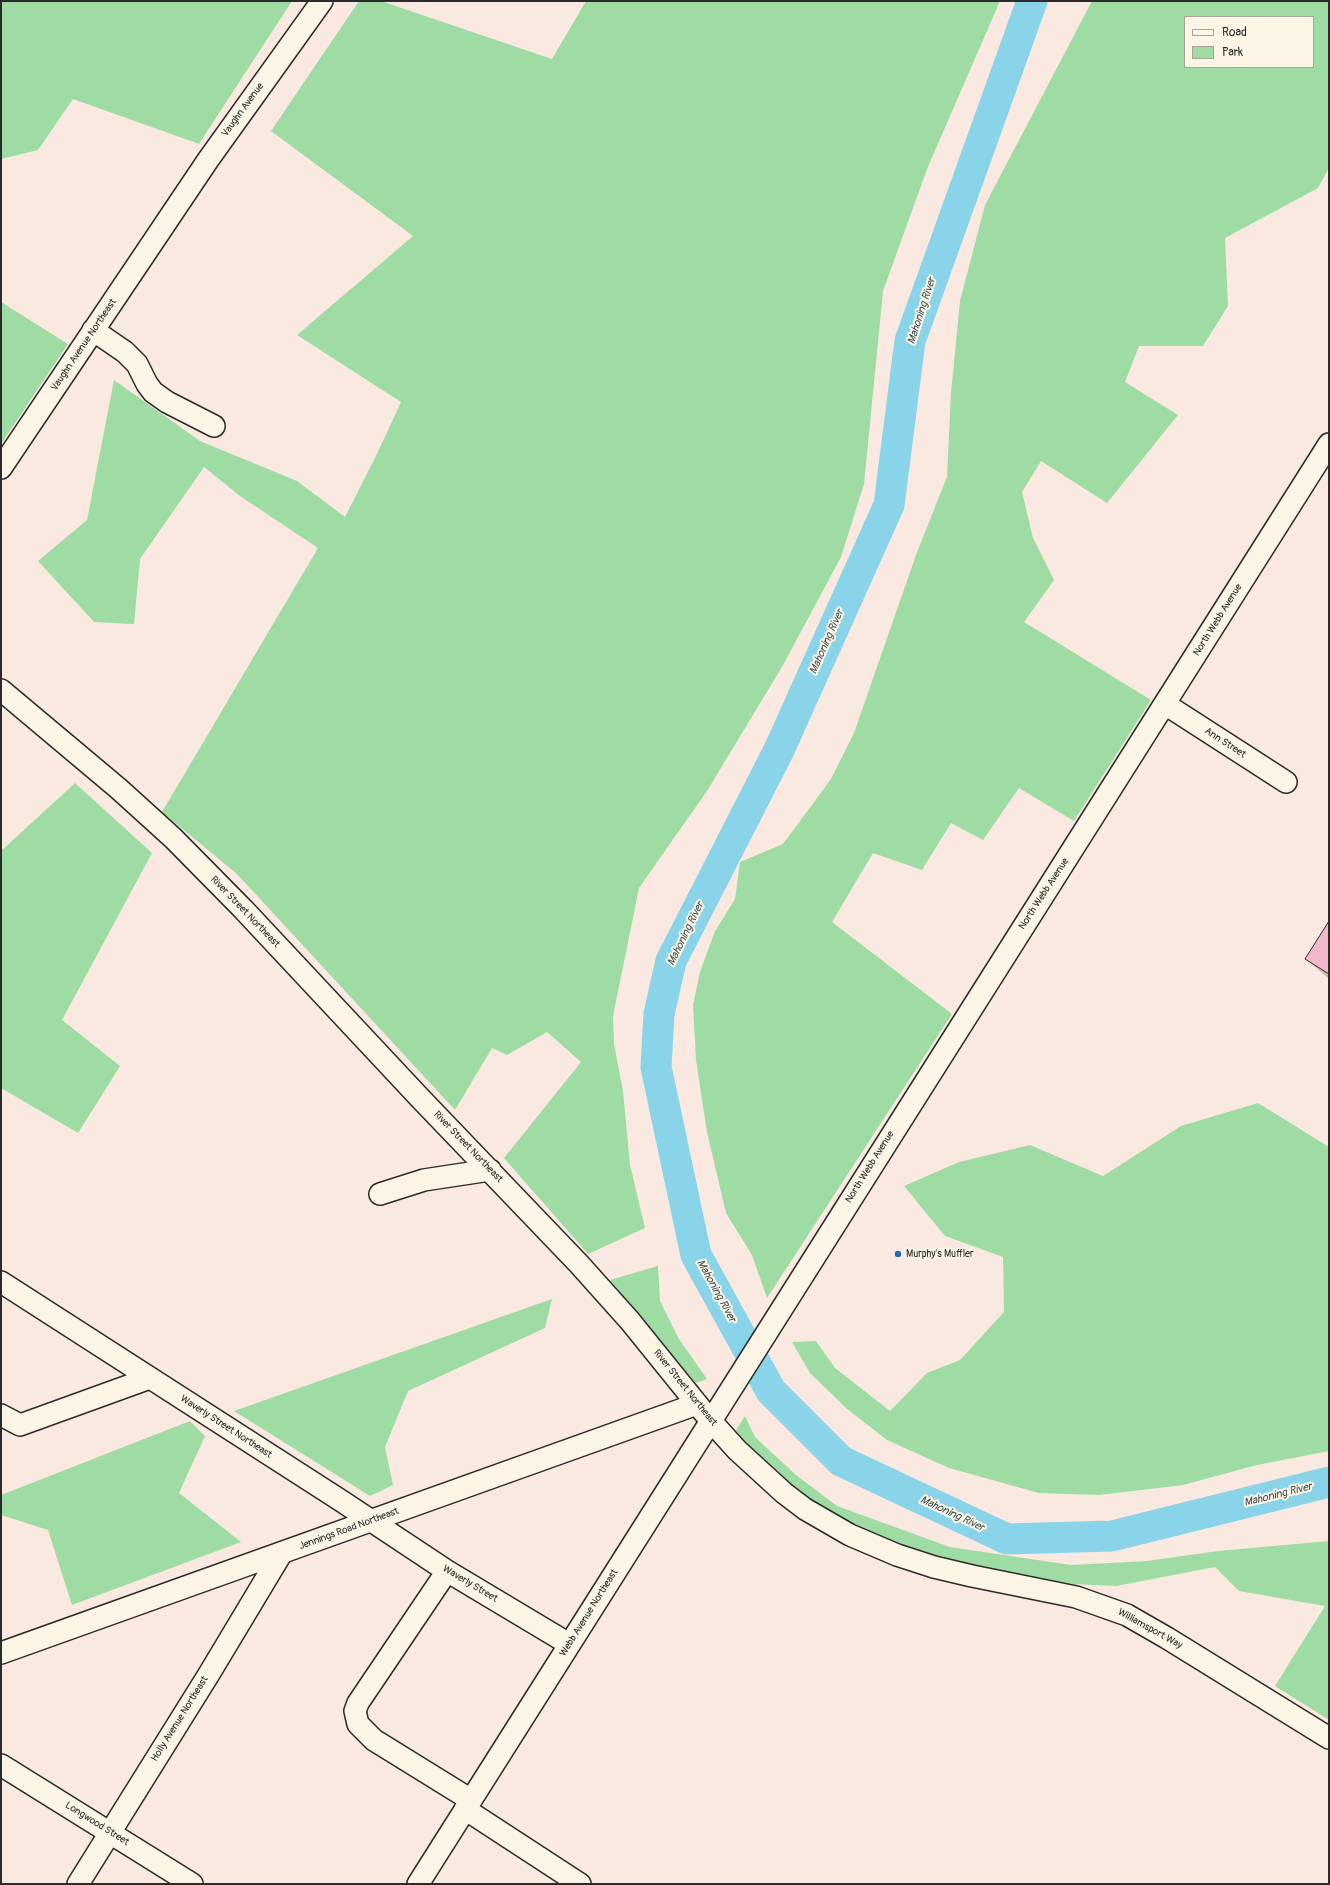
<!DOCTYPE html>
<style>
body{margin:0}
#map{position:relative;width:1330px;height:1885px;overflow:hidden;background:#fae9e0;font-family:Pangolin,sans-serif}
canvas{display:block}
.frame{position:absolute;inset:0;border:2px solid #2b2b2b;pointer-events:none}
.legend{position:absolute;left:1184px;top:16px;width:130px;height:52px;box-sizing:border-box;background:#fcf5e5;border:1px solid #a8a49b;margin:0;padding:5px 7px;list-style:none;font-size:12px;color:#2b2b2b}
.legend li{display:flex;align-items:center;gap:8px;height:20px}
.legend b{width:20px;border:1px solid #a8a49b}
</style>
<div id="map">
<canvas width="1330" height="1885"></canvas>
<div class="frame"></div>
<ul class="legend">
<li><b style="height:5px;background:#fcf5e5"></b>Road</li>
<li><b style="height:11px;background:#9edca4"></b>Park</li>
</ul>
</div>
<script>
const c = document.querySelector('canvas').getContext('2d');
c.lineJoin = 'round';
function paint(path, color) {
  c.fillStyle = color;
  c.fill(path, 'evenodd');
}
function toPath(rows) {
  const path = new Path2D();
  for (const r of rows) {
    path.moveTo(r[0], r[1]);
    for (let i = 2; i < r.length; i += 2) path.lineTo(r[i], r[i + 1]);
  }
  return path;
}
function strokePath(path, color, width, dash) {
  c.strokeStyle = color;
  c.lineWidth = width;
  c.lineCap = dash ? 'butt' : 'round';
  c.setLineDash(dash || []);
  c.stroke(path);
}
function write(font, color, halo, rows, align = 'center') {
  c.font = font + ' Pangolin,sans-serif';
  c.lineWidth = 4;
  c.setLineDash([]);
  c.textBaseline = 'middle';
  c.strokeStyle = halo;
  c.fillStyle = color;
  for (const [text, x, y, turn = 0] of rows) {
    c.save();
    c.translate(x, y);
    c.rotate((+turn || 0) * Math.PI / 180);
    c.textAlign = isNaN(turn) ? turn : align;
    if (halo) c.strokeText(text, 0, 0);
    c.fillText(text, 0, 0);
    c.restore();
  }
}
const green = toPath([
 [1,1,292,1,199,144,73,99,38,150,1,159],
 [359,1,381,1,552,59,586,1,1000,1,927,169,883,291,864,484,841,557,782,667,707,791,639,888,613,1016,614,1044,623,1091,630,1165,645,1228,588,1254,504,1158,581,1062,547,1032,507,1055,492,1048,455,1110,237,874,162,812,318,548,240,496,204,467,140,559,134,624,94,622,38,561,87,520,114,380,200,441,297,481,345,517,376,456,401,402,297,335,413,236,271,131],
 [1092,1,1329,1,1329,168,1318,188,1225,238,1228,306,1203,346,1139,346,1125,382,1178,415,1107,503,1041,461,1022,492,1033,538,1054,580,1024,622,1151,700,1074,821,1019,788,983,840,951,823,922,870,873,853,832,922,952,1014,767,1298,752,1255,726,1213,707,1132,696,1060,693,1005,700,972,715,931,735,899,740,862,783,844,831,779,854,733,916,555,947,477,951,393,960,301,985,205],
 [1185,17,1313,17,1313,67,1185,67],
 [1,302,68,344,1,444],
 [75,783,152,853,62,1020,120,1066,78,1133,1,1088,1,851],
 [1258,1103,1329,1147,1329,1451,1257,1465,1183,1485,1099,1495,1039,1493,949,1468,887,1440,846,1408,810,1373,792,1342,816,1341,835,1368,890,1411,927,1373,960,1360,1004,1312,1003,1257,945,1236,904,1186,959,1162,1030,1145,1103,1176,1181,1126],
 [658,1266,660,1301,679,1339,707,1379,696,1383,610,1280],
 [552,1299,545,1328,408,1391,385,1447,393,1485,370,1496,234,1411],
 [745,1416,755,1437,796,1475,837,1506,950,1547,1071,1565,1147,1561,1218,1551,1329,1541,1329,1720,1275,1686,1325,1606,1239,1591,1215,1567,1116,1586,1073,1584,937,1558,861,1529,822,1509,781,1477,750,1449,736,1430],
 [190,1421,205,1436,179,1493,241,1542,72,1605,48,1530,1,1515,1,1495]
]);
const shadow = toPath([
 [1329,923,1329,979,1306,959]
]);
const river = toPath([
 [1032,1,910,341,889,505,779,750,671,961,659,1014,656,1067,696,1255,771,1391,841,1461,1007,1539,1112,1536,1329,1482]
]);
const building = toPath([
 [1329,921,1329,974,1305,959,1329,921]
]);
const minor = toPath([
 [93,330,125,352,137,364,147,384,153,392,167,402,214,426],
 [1,468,208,160,322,1],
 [1,690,119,789,173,838,244,910,419,1097,579,1264,630,1321,710,1420,737,1450,784,1493,805,1509,850,1535,897,1555,934,1567,972,1576,1076,1597,1127,1615,1167,1638,1329,1738],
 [1165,704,1286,782],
 [380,1194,424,1180,490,1170],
 [1,1282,340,1500,447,1571,569,1644],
 [1,1415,20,1425,150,1378],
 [447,1571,358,1703,355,1711,358,1724,374,1740,471,1800],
 [1,1653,697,1404],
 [1,1765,192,1884],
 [465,1809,580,1884],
 [78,1884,209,1674,281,1554],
 [418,1884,1329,444]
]);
const markers = [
 [898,1254,4,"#1f6fb2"]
];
const streetNames = [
 ["Vaughn Avenue",243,110,-54],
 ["Vaughn Avenue Northeast",84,345,-56],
 ["North Webb Avenue",1218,620,-58],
 ["Ann Street",1225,743,33],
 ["North Webb Avenue",1044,894,-57],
 ["River Street Northeast",245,912,46],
 ["River Street Northeast",468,1147,46],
 ["North Webb Avenue",870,1167,-58],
 ["River Street Northeast",685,1388,51],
 ["Waverly Street Northeast",226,1427,33],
 ["Jennings Road Northeast",349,1529,-20],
 ["Waverly Street",470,1584,31],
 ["Webb Avenue Northeast",589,1613,-58],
 ["Williamsport Way",1150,1629,29],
 ["Holly Avenue Northeast",180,1719,-58],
 ["Longwood Street",97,1824,32]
];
const poiNames = [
 ["Murphy's Muffler",906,1254]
];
const waterNames = [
 ["Mahoning River",922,311,-72],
 ["Mahoning River",827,642,-66],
 ["Mahoning River",686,934,-64],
 ["Mahoning River",716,1291,61],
 ["Mahoning River",1278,1495,-14],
 ["Mahoning River",952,1514,25]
];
paint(green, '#9edca4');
paint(shadow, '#0003');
strokePath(river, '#89d4e9', 31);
paint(building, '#f2b9cd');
strokePath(building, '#2b2b2b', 1);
strokePath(minor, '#2b2b2b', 24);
strokePath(minor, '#fcf5e5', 21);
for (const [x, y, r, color] of markers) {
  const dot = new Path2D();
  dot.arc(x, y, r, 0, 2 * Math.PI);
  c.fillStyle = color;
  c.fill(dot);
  strokePath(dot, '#fcf5e5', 1.5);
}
write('10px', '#2b2b2b', '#fcf5e5', streetNames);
write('10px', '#2b2b2b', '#fcf5e5', poiNames, 'left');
write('italic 11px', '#42555a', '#fcf5e5', waterNames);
</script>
